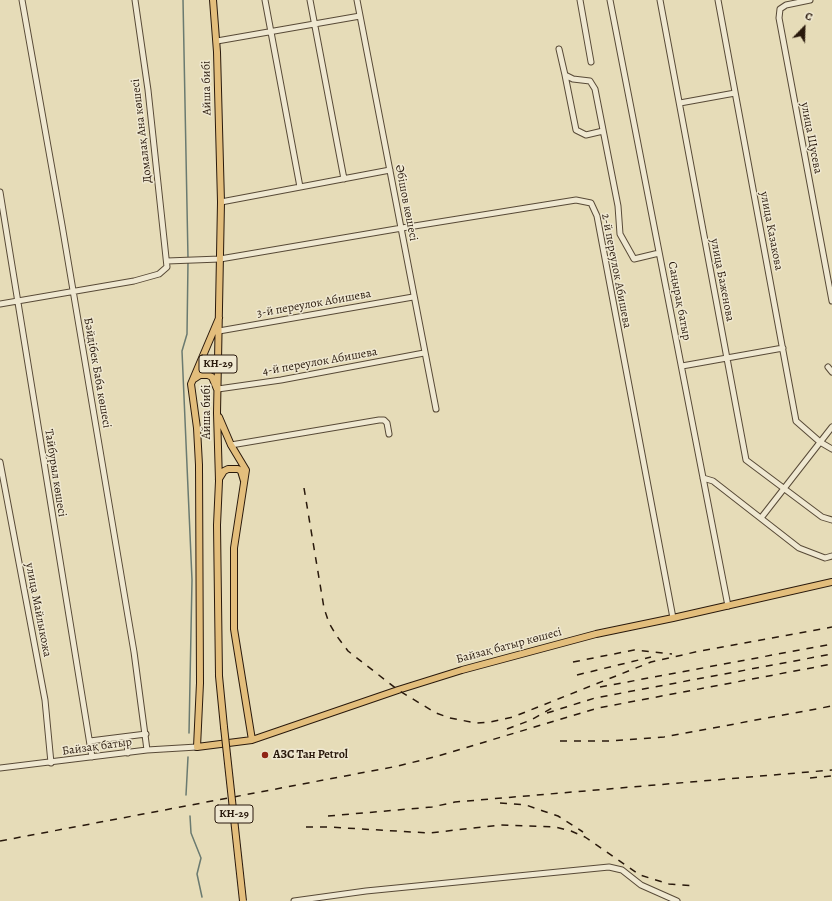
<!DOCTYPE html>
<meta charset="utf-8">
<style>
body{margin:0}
#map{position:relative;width:832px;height:901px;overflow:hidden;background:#e6dcb8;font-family:Alegreya,serif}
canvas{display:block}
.north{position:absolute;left:784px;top:8px;width:40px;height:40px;-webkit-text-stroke:3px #efe8d1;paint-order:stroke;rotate:23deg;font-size:11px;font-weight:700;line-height:16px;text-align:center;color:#29190c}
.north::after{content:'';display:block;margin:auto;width:14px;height:18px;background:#29190c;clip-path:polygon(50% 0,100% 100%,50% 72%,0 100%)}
</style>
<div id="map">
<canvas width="832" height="901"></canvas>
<div class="north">С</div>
</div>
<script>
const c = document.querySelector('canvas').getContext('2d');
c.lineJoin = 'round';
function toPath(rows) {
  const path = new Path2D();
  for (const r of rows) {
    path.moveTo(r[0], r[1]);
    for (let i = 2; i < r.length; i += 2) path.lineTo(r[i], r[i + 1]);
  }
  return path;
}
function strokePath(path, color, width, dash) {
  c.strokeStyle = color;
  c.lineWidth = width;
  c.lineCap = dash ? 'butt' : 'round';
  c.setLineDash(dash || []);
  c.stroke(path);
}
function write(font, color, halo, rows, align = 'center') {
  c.font = font + ' Alegreya,serif';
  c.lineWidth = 3;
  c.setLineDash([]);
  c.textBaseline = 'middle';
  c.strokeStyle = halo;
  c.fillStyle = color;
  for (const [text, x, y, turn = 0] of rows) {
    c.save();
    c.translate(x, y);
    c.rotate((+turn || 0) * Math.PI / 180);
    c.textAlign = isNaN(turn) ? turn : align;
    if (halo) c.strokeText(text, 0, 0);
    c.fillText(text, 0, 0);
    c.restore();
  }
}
const stream = toPath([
 [183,0,188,258],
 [188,262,187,334,182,351,192,580,189,733],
 [186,795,188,757],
 [190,816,191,833,201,858,197,874,202,897]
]);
const minor = toPath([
 [22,0,62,225,134,652,147,750],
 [265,0,300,187],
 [310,0,344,179],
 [357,0,436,409],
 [580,0,591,62],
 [610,0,728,606],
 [660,0,746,460,822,517,832,520],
 [718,0,796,421,820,442,832,449],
 [810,0,786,5,780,9,779,18,832,301],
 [217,41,360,16],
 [559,49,565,75,573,79,590,81,595,89,618,206,620,234,634,259,659,253],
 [565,75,576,130,586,135,603,131],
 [680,103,735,93],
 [0,192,92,757],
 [221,202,390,170],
 [167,261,220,259,402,228,576,200,591,203,597,216,673,618],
 [0,304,134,281,159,274,167,267,148,90,135,0],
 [219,331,413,297],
 [682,366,783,348],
 [828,367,832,372],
 [218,389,281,380,424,353],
 [231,445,379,420,384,420,387,423,389,434],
 [0,462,45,700,51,763],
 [703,478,713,481,799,548,825,558,832,556],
 [761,518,832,427],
 [126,737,128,753],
 [90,741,146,734],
 [0,768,147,750,197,747],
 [294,901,366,891,609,867,622,870,641,885,677,901]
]);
const major = toPath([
 [213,0,217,52,221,202,217,413,219,481,217,525,219,676,224,727],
 [219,318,191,384,197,428,199,465,200,683,197,747,252,740,398,690,462,670,596,634,673,618,832,582],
 [194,379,200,375,208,375,212,377,217,389],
 [219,417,231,445,246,470,234,548,234,629,252,740],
 [219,479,224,471,228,469,238,469,241,471,244,481]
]);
const rail = toPath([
 [304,488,324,608,329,623,336,635,348,651,398,690,436,713,450,718,476,723,490,722,513,717,651,662,700,651,832,627],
 [573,662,634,650,672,654],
 [577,675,651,657],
 [600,687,832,644],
 [547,713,595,698,832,654],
 [507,729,531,720,552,708],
 [560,741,609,741,664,737,832,706],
 [810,778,832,776],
 [500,803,526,805,543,811,558,816,583,832],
 [328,816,432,807,455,802,832,770],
 [306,827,329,827,429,833,501,825,555,827,571,831,585,837,640,875,669,884,696,886],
 [0,841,398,766,438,756,598,708,832,664]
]);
const majorBridge = toPath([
 [224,727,243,901]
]);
const markers = [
 [265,755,4,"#8f2418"]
];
const shields = [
 [218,364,38],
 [234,814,38]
];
const shieldNames = [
 ["КН-29",218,364],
 ["КН-29",234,814]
];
const streetNames = [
 ["Айша бибі",207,88,-91],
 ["Домалақ Ана көшесі",142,131,-97],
 ["улица Щусева",811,138,79],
 ["Әбішов көшесі",406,203,79],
 ["улица Казакова",771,231,79],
 ["2-й переулок Абишева",616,271,79],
 ["улица Баженова",722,280,79],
 ["Саңырақ батыр",679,301,79],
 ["3-й переулок Абишева",314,304,-10],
 ["4-й переулок Абишева",320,362,-10],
 ["Бәйдібек Баба көшесі",97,373,80],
 ["Айша бибі",207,412,-90],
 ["Тайбурыл көшесі",55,473,81],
 ["улица Майлыкожа",38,610,79],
 ["Байзақ батыр көшесі",509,646,-15],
 ["Байзақ батыр",97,747,-8]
];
const poiNames = [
 ["АЗС Тан Petrol",273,755]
];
strokePath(stream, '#6a7a70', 1.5);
strokePath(minor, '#584a37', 7);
strokePath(major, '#29190c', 8);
strokePath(minor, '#efe8d1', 5);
strokePath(major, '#e3be7c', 6);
strokePath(rail, '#29190c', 1.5, [7, 7]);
strokePath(majorBridge, '#29190c', 8, []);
strokePath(majorBridge, '#e3be7c', 6);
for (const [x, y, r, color] of markers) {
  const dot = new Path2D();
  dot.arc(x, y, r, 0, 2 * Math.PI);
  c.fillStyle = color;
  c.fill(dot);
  strokePath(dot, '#efe8d1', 1.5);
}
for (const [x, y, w] of shields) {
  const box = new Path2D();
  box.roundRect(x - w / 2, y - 9, w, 18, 3);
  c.fillStyle = '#efe8d1';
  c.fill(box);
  strokePath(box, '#29190c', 1);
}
write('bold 11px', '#29190c', null, shieldNames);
write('12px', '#29190c', '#efe8d1', streetNames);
write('bold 12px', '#29190c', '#efe8d1', poiNames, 'left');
</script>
